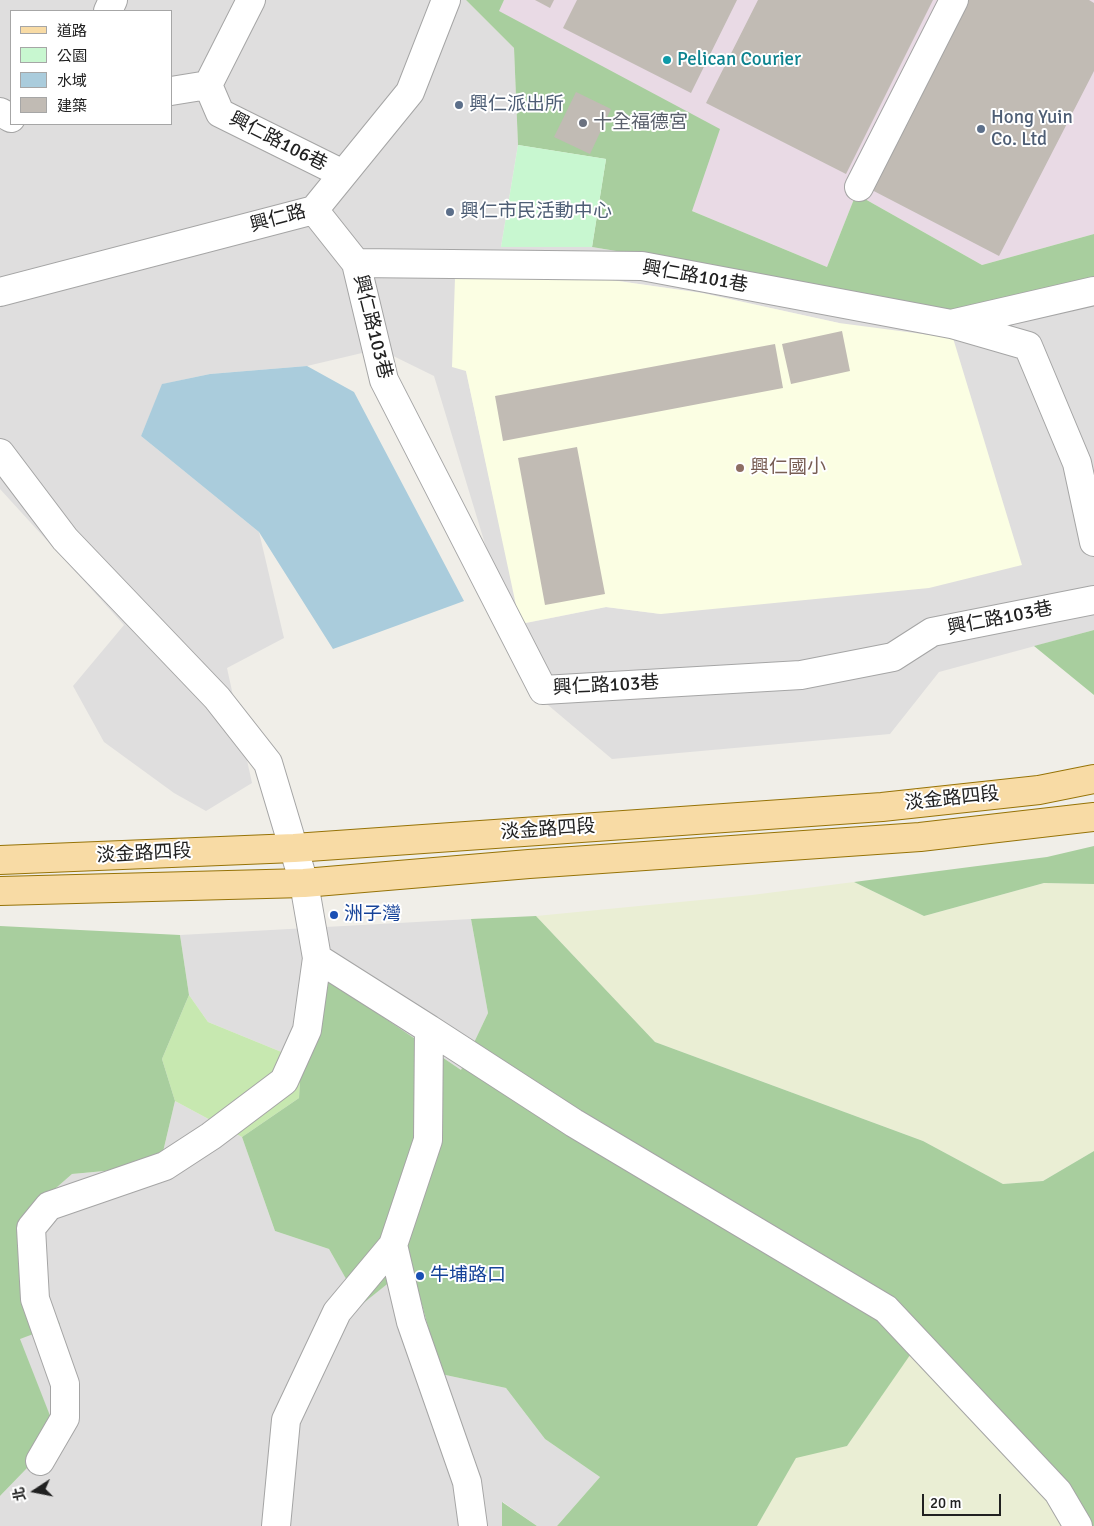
<!DOCTYPE html>
<meta charset="utf-8">
<style>
body{margin:0}
#map{position:relative;width:1094px;height:1526px;overflow:hidden;background:#f0eee8;font-family:Signika,"Noto Sans TC",sans-serif}
canvas{display:block}
.legend{position:absolute;left:10px;top:10px;width:162px;height:115px;box-sizing:border-box;background:#fff;border:1px solid #a6a6a6;margin:0;padding:6px 9px;list-style:none;font-size:15px;color:#212121}
.legend li{display:flex;align-items:center;gap:10px;height:25px}
.legend b{width:25px;border:1px solid #a6a6a6}
.north{position:absolute;left:10px;top:1466px;width:50px;height:50px;-webkit-text-stroke:4px #fff;paint-order:stroke;rotate:259deg;font-size:14px;font-weight:700;line-height:20px;text-align:center;color:#212121}
.north::after{content:'';display:block;margin:auto;width:18px;height:22px;background:#212121;clip-path:polygon(50% 0,100% 100%,50% 72%,0 100%)}
.scale{position:absolute;left:922px;top:1494px;width:79px;height:22px;box-sizing:border-box;border:2px solid #212121;border-top:0;padding-left:6px;font-size:15px;line-height:18px;white-space:nowrap;color:#212121;-webkit-text-stroke:4px #fff;paint-order:stroke}
</style>
<div id="map">
<canvas width="1094" height="1526"></canvas>
<ul class="legend">
<li><b style="height:6px;background:#f8dba5"></b>道路</li>
<li><b style="height:14px;background:#c8f7d0"></b>公園</li>
<li><b style="height:14px;background:#aaccdc"></b>水域</li>
<li><b style="height:14px;background:#c1bbb4"></b>建築</li>
</ul>
<div class="north">北</div>
<div class="scale">20 m</div>
</div>
<script>
const c = document.querySelector('canvas').getContext('2d');
c.lineJoin = 'round';
function paint(path, color) {
  c.fillStyle = color;
  c.fill(path, 'evenodd');
}
function toPath(rows) {
  const path = new Path2D();
  for (const r of rows) {
    path.moveTo(r[0], r[1]);
    for (let i = 2; i < r.length; i += 2) path.lineTo(r[i], r[i + 1]);
  }
  return path;
}
function strokePath(path, color, width, dash) {
  c.strokeStyle = color;
  c.lineWidth = width;
  c.lineCap = dash ? 'butt' : 'round';
  c.setLineDash(dash || []);
  c.stroke(path);
}
function write(font, color, halo, rows, align = 'center') {
  c.font = font + ' Signika,"Noto Sans TC",sans-serif';
  c.lineWidth = 4;
  c.setLineDash([]);
  c.textBaseline = 'middle';
  c.strokeStyle = halo;
  c.fillStyle = color;
  for (const [text, x, y, turn = 0] of rows) {
    c.save();
    c.translate(x, y);
    c.rotate((+turn || 0) * Math.PI / 180);
    c.textAlign = isNaN(turn) ? turn : align;
    if (halo) c.strokeText(text, 0, 0);
    c.fillText(text, 0, 0);
    c.restore();
  }
}
const residential = toPath([
 [0,0,466,0,514,48,518,145,501,247,592,247,821,285,948,314,1094,286,1094,630,939,672,890,734,612,759,529,689,434,376,379,349,307,366,210,374,163,384,141,436,259,532,284,638,227,668,252,783,206,811,174,793,104,742,73,686,124,625,0,489],
 [11,11,171,11,171,124,11,124],
 [456,278,611,280,702,293,839,323,661,614,606,607,521,624,466,371],
 [471,919,488,1013,461,1070,327,980,301,1060,208,1022,189,995,180,935],
 [175,1101,242,1137,275,1231,329,1249,361,1304,411,1265,441,1374,506,1388,545,1439,600,1477,557,1526,537,1526,503,1502,502,1526,0,1526,0,1496,58,1436,19,1339,22,1255,32,1209,72,1174,126,1169,162,1156]
]);
const industrial = toPath([
 [504,0,1094,0,1094,234,982,265,856,194,827,267,692,211,498,11]
]);
const education = toPath([
 [455,278,611,280,702,293,839,323,953,338,1022,565,929,588,661,614,606,607,520,624,466,371,452,367]
]);
const farmland = toPath([
 [854,882,924,916,1044,883,1094,884,1094,1151,1043,1181,1003,1184,923,1141,655,1042,536,916,752,895],
 [917,1344,1086,1526,757,1526,796,1457,847,1446]
]);
const grass = toPath([
 [189,995,208,1022,301,1060,299,1098,242,1137,175,1101,162,1059]
]);
const forest = toPath([
 [466,0,504,0,499,11,720,129,692,211,827,267,856,194,982,265,1094,234,1094,286,948,314,821,285,592,247,606,159,518,145,514,48],
 [1094,630,1094,695,1034,646],
 [1094,846,1094,884,1044,883,924,916,854,882,1047,857],
 [536,916,655,1042,923,1141,1003,1184,1043,1181,1094,1151,1094,1526,1086,1526,917,1345,847,1446,796,1458,757,1526,557,1526,600,1477,545,1439,506,1388,441,1374,411,1265,361,1305,329,1249,275,1231,242,1137,299,1098,301,1060,327,979,461,1070,488,1013,471,919],
 [0,926,180,935,189,995,162,1059,175,1101,162,1156,126,1169,72,1174,32,1209,22,1255,60,1324,20,1339,58,1436,0,1496],
 [502,1502,537,1526,502,1526]
]);
const park = toPath([
 [518,145,606,159,592,247,501,247]
]);
const water = toPath([
 [307,366,354,392,464,601,333,649,259,532,141,436,162,384,210,374]
]);
const building = toPath([
 [535,0,554,0,550,8],
 [577,0,737,0,691,93,563,28],
 [758,0,933,0,846,174,706,103],
 [964,0,1089,0,1094,3,1094,71,999,256,868,188],
 [576,92,611,109,590,154,554,137],
 [842,331,850,371,791,384,782,344],
 [775,344,783,388,503,441,495,396],
 [577,447,605,594,545,605,518,458]
]);
const minor = toPath([
 [108,11,113,0],
 [208,85,251,0],
 [171,91,208,85,220,113,343,174],
 [0,112,11,118],
 [859,187,954,0],
 [314,210,356,263,642,266,951,324,1094,291],
 [356,263,384,380,543,690,801,675,893,657,932,632,1094,600],
 [0,292,314,210,410,92,446,0],
 [952,324,1028,346,1077,463,1094,542],
 [0,453,65,539,217,698,268,763,304,883,317,958,429,1029,428,1140,393,1245,411,1322,467,1482,473,1526],
 [429,1029,574,1123,886,1309,1058,1492,1078,1526],
 [40,1461,65,1418,65,1384,35,1299,31,1228,49,1206,165,1166,211,1136,284,1081,307,1030,317,958],
 [276,1526,286,1420,337,1312,393,1245]
]);
const major = toPath([
 [0,860,294,848,882,807,1039,790,1094,779],
 [0,891,304,883,529,864,920,837,1094,817]
]);
const markers = [
 [667,60,5,"#0f9aa8"],
 [459,105,5,"#5c6f8a"],
 [583,123,5,"#6b7280"],
 [981,129,5,"#5c6f8a"],
 [450,212,5,"#5c6f8a"],
 [740,468,5,"#8d6e63"],
 [334,915,5,"#1a4fb4"],
 [420,1276,5,"#1a4fb4"]
];
const cultureNames = [
 ["Pelican Courier",677,60]
];
const serviceNames = [
 ["興仁派出所",469,105],
 ["Hong Yuin",991,118],
 ["Co. Ltd",991,140],
 ["興仁市民活動中心",460,212]
];
const worshipNames = [
 ["十全福德宮",593,123]
];
const streetNames = [
 ["興仁路106巷",278,142,27],
 ["興仁路",278,219,-15],
 ["興仁路101巷",695,277,10],
 ["興仁路103巷",372,327,76],
 ["興仁路103巷",1000,619,-11],
 ["興仁路103巷",606,686,-3],
 ["淡金路四段",952,799,-6],
 ["淡金路四段",548,830,-4],
 ["淡金路四段",144,854,-3]
];
const educationNames = [
 ["興仁國小",750,468]
];
const transitNames = [
 ["洲子灣",344,915],
 ["牛埔路口",430,1276]
];
paint(residential, '#dfdede');
paint(industrial, '#e9dae5');
paint(education, '#fbfee3');
paint(farmland, '#eaeed4');
paint(grass, '#c7e8b0');
paint(forest, '#a8ce9e');
paint(park, '#c8f7d0');
paint(water, '#aaccdc');
paint(building, '#c1bbb4');
strokePath(minor, '#a5a5a5', 30);
strokePath(major, '#967307', 30);
strokePath(minor, '#fff', 28);
strokePath(major, '#f8dba5', 28);
for (const [x, y, r, color] of markers) {
  const dot = new Path2D();
  dot.arc(x, y, r, 0, 2 * Math.PI);
  c.fillStyle = color;
  c.fill(dot);
  strokePath(dot, '#fff', 2);
}
write('19px', '#0d838f', '#fff', cultureNames, 'left');
write('19px', '#4e5e75', '#fff', serviceNames, 'left');
write('19px', '#5b616d', '#fff', worshipNames, 'left');
write('19px', '#212121', '#fff', streetNames);
write('19px', '#785e54', '#fff', educationNames, 'left');
write('19px', '#164399', '#fff', transitNames, 'left');
</script>
